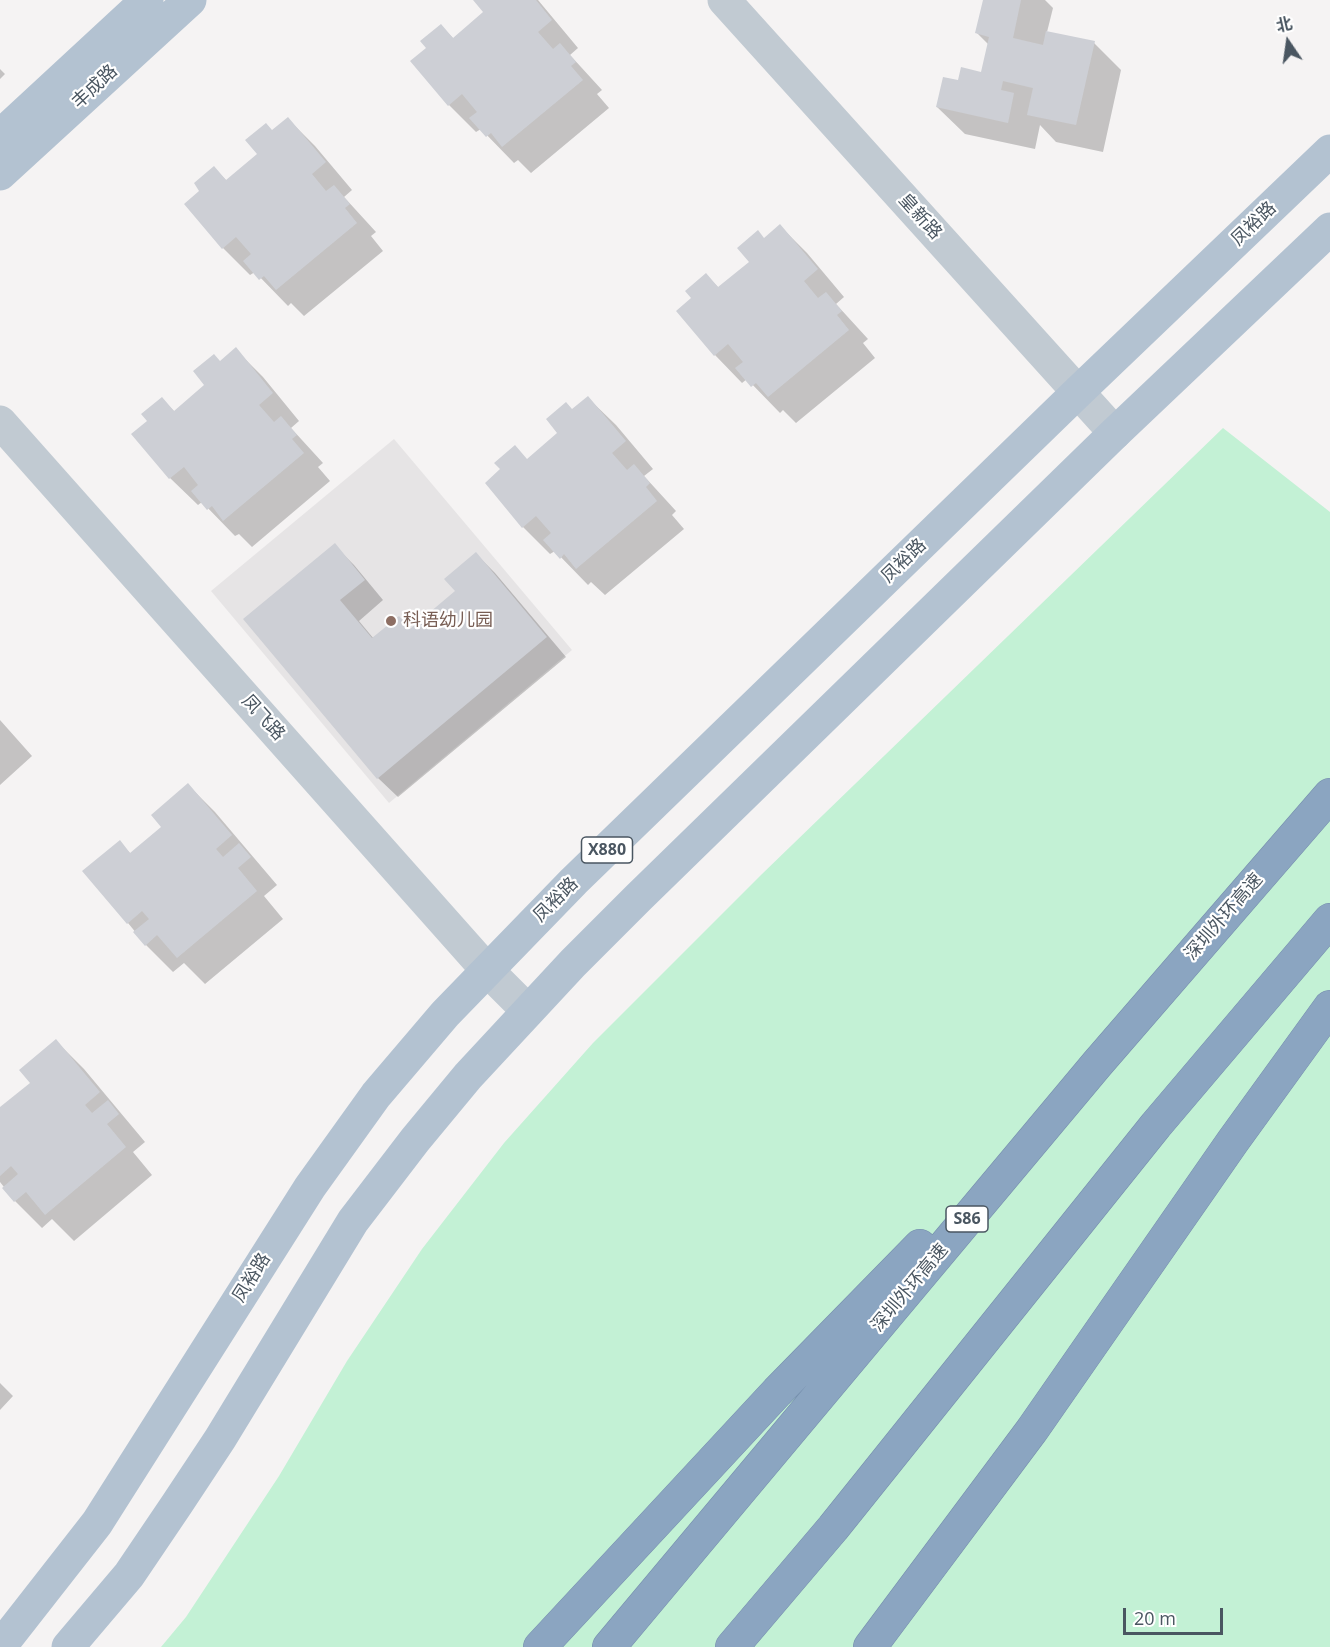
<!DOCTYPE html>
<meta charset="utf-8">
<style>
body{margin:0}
#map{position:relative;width:1330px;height:1647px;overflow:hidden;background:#f5f3f3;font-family:"Open Sans","Noto Sans SC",sans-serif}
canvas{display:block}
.north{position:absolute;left:1258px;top:12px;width:60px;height:60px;-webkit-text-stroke:4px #fff;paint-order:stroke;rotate:347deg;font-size:16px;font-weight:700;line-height:24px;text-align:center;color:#4a5661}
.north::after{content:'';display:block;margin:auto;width:21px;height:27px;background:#4a5661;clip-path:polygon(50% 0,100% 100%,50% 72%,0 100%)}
.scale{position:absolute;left:1123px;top:1608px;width:100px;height:27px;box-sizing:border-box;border:3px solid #4a5661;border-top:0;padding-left:8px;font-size:18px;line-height:21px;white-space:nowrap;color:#4a5661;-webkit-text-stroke:4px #fff;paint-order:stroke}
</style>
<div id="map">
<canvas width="1330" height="1647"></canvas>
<div class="north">北</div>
<div class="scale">20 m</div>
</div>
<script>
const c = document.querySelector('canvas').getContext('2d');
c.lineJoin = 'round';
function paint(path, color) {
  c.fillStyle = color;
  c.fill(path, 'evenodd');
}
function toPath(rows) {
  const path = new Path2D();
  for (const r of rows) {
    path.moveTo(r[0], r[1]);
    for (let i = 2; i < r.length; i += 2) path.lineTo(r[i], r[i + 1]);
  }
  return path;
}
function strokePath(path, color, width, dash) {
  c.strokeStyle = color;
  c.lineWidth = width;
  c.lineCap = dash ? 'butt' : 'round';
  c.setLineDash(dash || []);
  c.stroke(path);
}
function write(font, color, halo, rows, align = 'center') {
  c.font = font + ' "Open Sans","Noto Sans SC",sans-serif';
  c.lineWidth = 4.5;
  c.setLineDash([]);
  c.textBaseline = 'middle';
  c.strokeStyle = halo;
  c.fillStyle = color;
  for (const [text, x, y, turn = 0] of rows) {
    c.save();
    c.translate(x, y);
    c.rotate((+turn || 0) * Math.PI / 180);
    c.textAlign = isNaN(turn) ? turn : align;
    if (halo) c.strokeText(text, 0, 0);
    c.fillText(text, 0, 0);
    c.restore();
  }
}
const education = toPath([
 [394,439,572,650,389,803,211,591]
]);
const green = toPath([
 [1223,428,1330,512,1330,1647,161,1647,186,1617,279,1476,347,1361,422,1249,504,1143,593,1043,762,874]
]);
const shadow = toPath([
 [475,0,538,0,578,48,570,55,602,90,597,94,609,108,531,173,518,160,514,163,481,129,476,132,449,105,412,61,428,48,441,26,454,39,485,12],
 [984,0,1045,0,1053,8,1047,32,1094,43,1121,70,1103,152,1056,142,1040,125,1035,149,965,134,937,107,959,82,982,73,988,44,977,33],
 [0,69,5,74,0,79],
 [288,119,315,146,352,190,344,197,376,232,371,236,383,251,304,316,291,303,288,306,255,272,250,275,223,248,186,204,202,191,214,168,227,181,259,155,273,132],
 [780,226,807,253,844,297,836,304,868,339,863,343,875,358,796,423,783,410,780,413,747,379,742,383,715,355,678,311,693,298,706,275,719,288,751,262,765,239],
 [236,350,263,377,299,421,291,428,323,463,318,467,330,481,252,547,239,534,235,536,202,502,198,505,170,478,133,434,149,421,162,399,175,412,207,385,220,362],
 [588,398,616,425,653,469,644,476,676,511,672,515,684,529,605,595,591,582,588,585,555,551,550,554,523,527,487,483,528,460,559,434,573,411],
 [334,545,354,565,383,600,359,621,374,639,399,618,411,630,457,591,476,554,495,573,566,657,398,797,378,778,245,620],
 [0,720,32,756,0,785],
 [188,785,215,812,277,885,264,896,283,919,205,984,184,963,173,972,146,945,128,923,119,842,131,854,163,827],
 [56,1041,84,1069,145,1142,133,1152,152,1175,74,1241,52,1219,42,1228,15,1201,0,1182,0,1109,32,1083],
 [0,1383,13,1396,0,1410]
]);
const building = toPath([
 [473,0,536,0,552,20,538,32,553,49,560,43,576,62,571,66,583,80,502,147,491,133,486,137,469,118,477,112,462,94,448,106,410,61,426,48,420,41,441,24,453,38,483,12],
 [983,0,1021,0,1013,38,1043,45,1046,31,1095,41,1076,125,1027,115,1033,88,1003,81,1001,90,1014,93,1008,123,936,107,943,77,958,80,961,67,981,72,989,37,975,33],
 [288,117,326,162,312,174,326,191,334,185,350,204,345,208,357,223,276,290,264,276,259,280,243,261,251,254,236,237,222,249,184,204,199,191,194,183,214,166,226,180,257,154,245,140,266,123,272,130],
 [780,224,818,269,804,281,818,298,826,292,842,311,837,315,849,330,768,397,756,383,751,387,735,368,743,362,728,344,714,356,676,311,691,298,685,291,706,273,718,287,749,262,737,248,758,230,764,238],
 [236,347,273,393,259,405,274,422,281,416,297,435,292,439,304,453,223,521,212,506,207,510,191,491,198,485,184,467,169,479,131,434,147,421,141,414,162,397,174,411,204,385,193,371,214,354,220,361],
 [588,396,626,441,612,453,627,470,634,464,650,483,646,487,657,501,576,569,564,554,560,559,543,540,551,533,536,516,522,528,485,483,500,469,494,463,515,445,527,459,557,433,546,419,566,402,572,409],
 [335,543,365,580,340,600,372,638,399,616,410,629,455,591,444,579,476,552,547,637,377,779,243,619],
 [188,783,232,835,216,849,223,857,239,843,251,857,238,868,257,891,177,958,157,935,145,946,133,932,149,919,142,911,127,924,82,871,120,840,130,853,161,827,151,815],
 [56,1039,100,1092,85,1105,92,1113,108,1100,119,1114,107,1124,126,1147,45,1215,26,1192,14,1202,2,1188,18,1174,11,1166,0,1176,0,1107,30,1083,19,1070]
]);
const minor = toPath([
 [724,0,1115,433],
 [0,422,487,970,528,1011]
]);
const major = toPath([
 [0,136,147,0],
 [0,174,190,0],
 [0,1647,97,1523,310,1187,376,1095,445,1014,574,881,1078,392,1330,151],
 [68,1647,129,1575,177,1504,220,1439,353,1221,415,1140,468,1076,573,963,638,898,1115,433,1330,229]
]);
const highway = toPath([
 [540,1647,777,1392,920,1246],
 [609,1647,1097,1064,1330,795],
 [732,1647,833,1528,1156,1125,1330,920],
 [870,1647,1032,1430,1233,1141,1330,1007]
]);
const markers = [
 [391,621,6,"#8d6e63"]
];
const shields = [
 [607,850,51],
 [967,1219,42]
];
const shieldNames = [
 ["X880",607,850],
 ["S86",967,1219]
];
const streetNames = [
 ["丰成路",95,87,-43],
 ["皇新路",920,217,48],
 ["凤裕路",1254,224,-44],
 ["凤裕路",904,561,-44],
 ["凤飞路",263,718,48],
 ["凤裕路",556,900,-45],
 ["深圳外环高速",1224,917,-49],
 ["凤裕路",252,1278,-58],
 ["深圳外环高速",910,1288,-50]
];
const educationNames = [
 ["科语幼儿园",403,621]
];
paint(education, '#e6e4e5');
paint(green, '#c3f1d5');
paint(shadow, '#0003');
paint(building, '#cdcfd5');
strokePath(highway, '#7690ad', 34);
strokePath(minor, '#c1cad2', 33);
strokePath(major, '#b3c2d1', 33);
strokePath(highway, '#8ba5c1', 33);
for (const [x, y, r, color] of markers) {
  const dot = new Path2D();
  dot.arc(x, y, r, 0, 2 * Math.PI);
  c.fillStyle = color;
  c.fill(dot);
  strokePath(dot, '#fff', 2);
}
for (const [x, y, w] of shields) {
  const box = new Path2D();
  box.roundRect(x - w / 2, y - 13, w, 26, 4.5);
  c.fillStyle = '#fff';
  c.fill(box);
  strokePath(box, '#4a5661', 1.5);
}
write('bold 16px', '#4a5661', null, shieldNames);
write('18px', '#4a5661', '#fff', streetNames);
write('18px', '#785e54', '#fff', educationNames, 'left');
</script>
